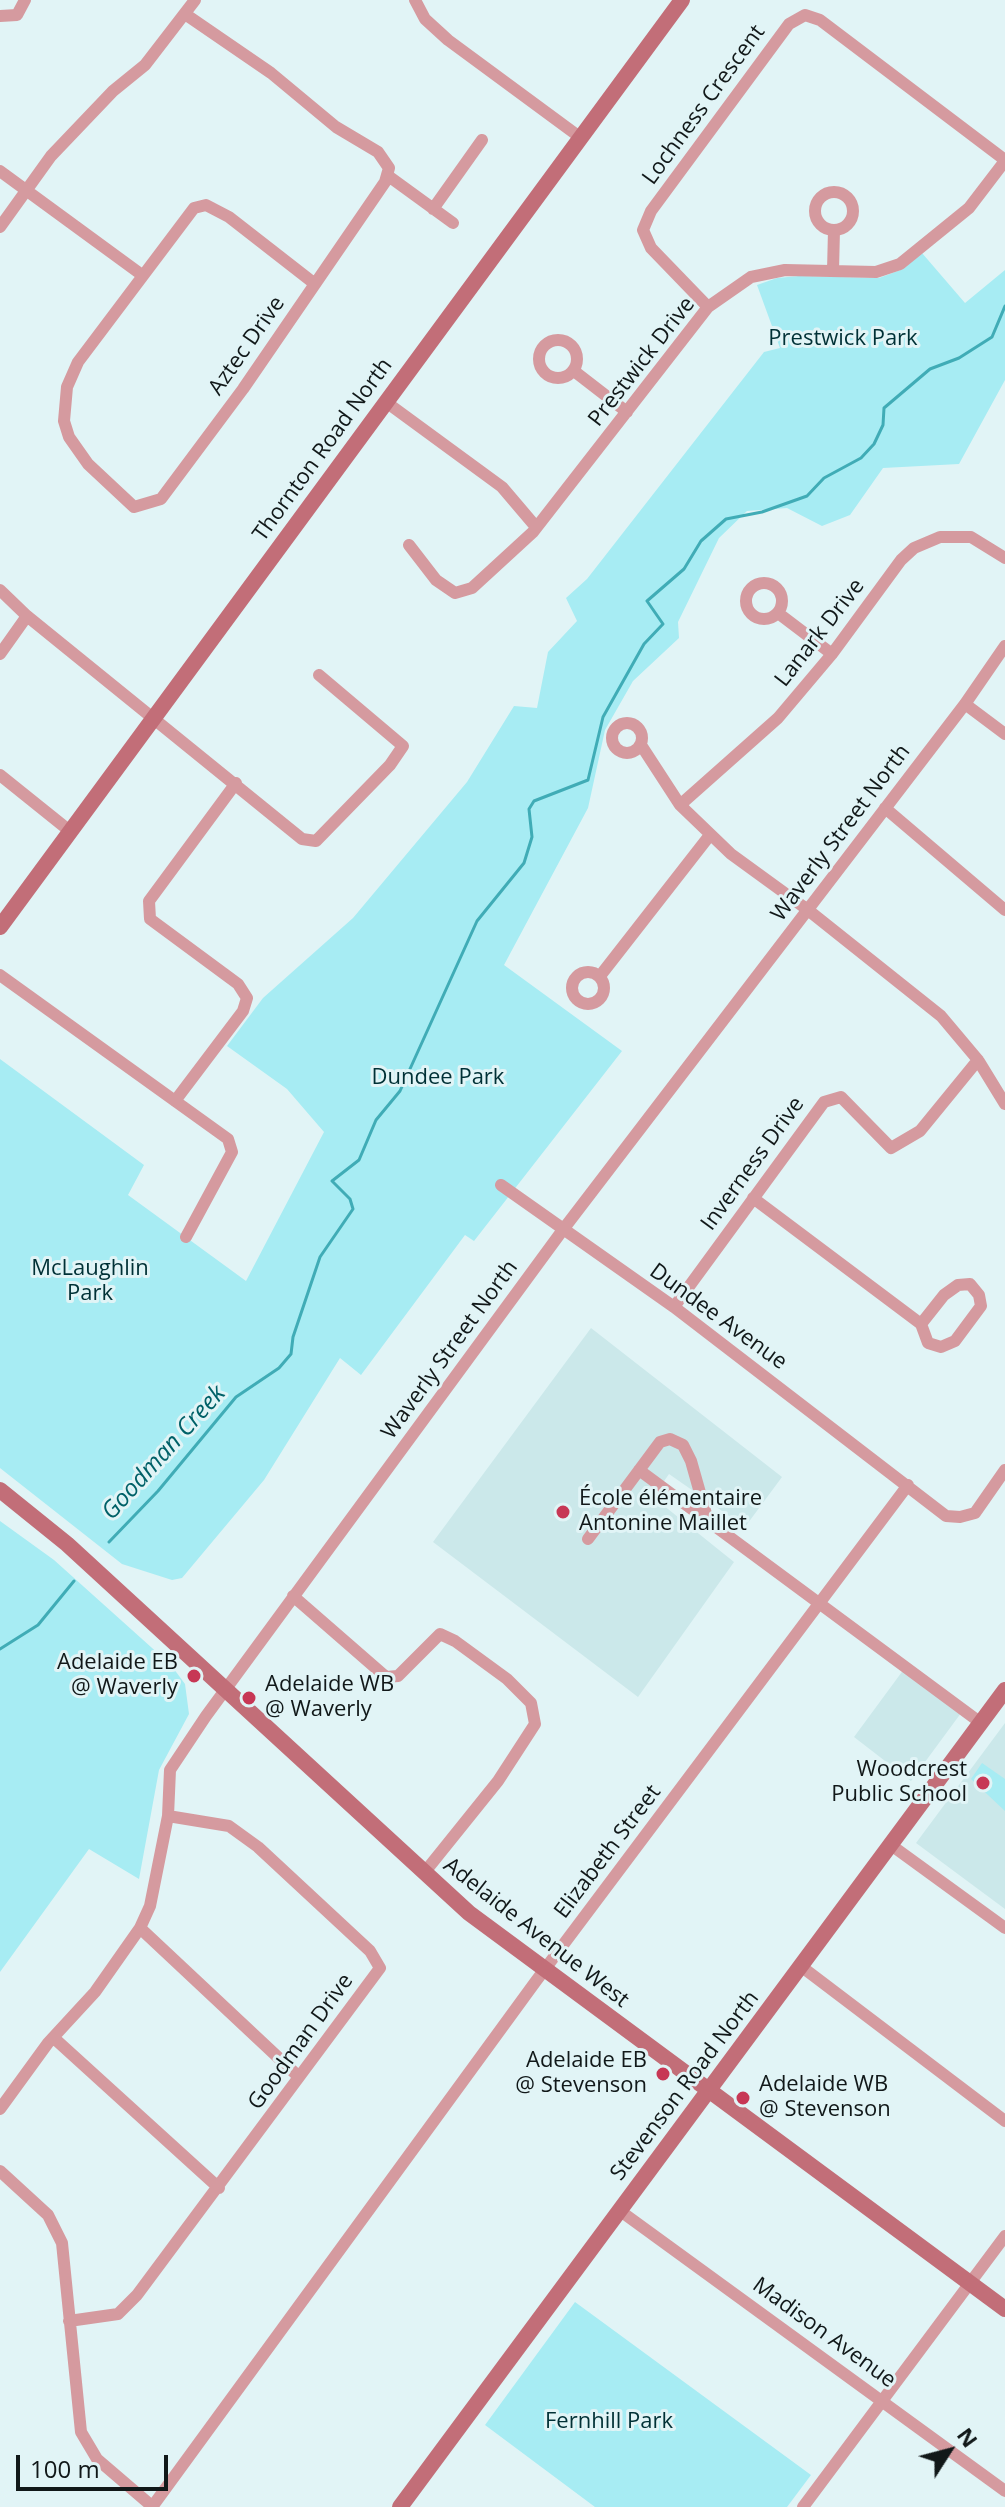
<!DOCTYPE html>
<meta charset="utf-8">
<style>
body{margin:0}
#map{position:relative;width:1005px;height:2507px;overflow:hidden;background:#e1f4f6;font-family:"Open Sans",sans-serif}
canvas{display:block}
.north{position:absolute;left:909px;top:2411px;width:80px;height:80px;-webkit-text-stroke:6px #e1f4f6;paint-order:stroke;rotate:54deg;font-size:22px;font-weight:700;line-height:32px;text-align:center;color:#111819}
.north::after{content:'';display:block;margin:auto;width:28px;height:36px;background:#111819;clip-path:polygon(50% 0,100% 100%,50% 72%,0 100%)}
.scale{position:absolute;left:16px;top:2455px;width:152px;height:36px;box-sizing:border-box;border:4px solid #111819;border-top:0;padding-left:10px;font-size:24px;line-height:28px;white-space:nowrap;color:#111819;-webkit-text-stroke:6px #e1f4f6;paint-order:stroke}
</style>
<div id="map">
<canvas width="1005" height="2507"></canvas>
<div class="north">N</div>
<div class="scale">100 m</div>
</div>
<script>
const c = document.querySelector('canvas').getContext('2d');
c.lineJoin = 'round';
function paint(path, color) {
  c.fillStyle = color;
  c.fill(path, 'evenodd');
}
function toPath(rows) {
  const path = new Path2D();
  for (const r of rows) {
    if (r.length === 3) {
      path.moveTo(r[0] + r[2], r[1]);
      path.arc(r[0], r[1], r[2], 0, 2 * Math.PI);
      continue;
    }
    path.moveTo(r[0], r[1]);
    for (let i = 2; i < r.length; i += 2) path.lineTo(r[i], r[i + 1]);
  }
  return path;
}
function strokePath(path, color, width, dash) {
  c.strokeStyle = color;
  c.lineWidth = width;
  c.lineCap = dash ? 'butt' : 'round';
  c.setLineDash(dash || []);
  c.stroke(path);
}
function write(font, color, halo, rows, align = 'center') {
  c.font = font + ' "Open Sans",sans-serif';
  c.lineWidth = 6;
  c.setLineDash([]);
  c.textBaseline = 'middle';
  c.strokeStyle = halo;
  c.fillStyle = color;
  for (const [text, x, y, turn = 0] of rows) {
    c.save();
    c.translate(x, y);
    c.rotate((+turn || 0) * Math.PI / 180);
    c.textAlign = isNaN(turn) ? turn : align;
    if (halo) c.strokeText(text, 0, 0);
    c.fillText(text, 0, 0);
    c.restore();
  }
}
const built = toPath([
 [591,1328,782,1477,745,1527,669,1474,653,1497,734,1562,638,1697,433,1542],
 [907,1665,964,1709,911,1781,854,1737],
 [1005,1723,1005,1909,916,1843]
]);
const green = toPath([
 [922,253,965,303,1005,270,1005,380,959,464,883,468,850,515,822,526,787,508,747,511,719,538,678,622,679,638,633,681,605,730,588,808,504,965,622,1051,474,1241,465,1235,361,1375,340,1358,264,1480,182,1578,172,1580,122,1564,0,1468,0,1059,144,1165,128,1195,246,1281,324,1132,287,1089,227,1046,263,998,353,918,467,782,514,706,537,708,548,652,577,621,566,598,587,579,764,352,780,348,757,285,777,278,799,276,879,278,903,269],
 [0,1521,54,1560,171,1665,185,1684,189,1714,159,1770,139,1879,89,1849,0,1972],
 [982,1763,1005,1779,1005,1811,971,1779],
 [575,2302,811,2475,787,2507,595,2507,485,2425]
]);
const stream = toPath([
 [109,1542,158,1491,236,1397,279,1368,291,1354,293,1337,320,1257,353,1209,350,1199,332,1181,359,1160,376,1120,400,1091,477,921,524,863,532,837,529,809,534,801,588,780,603,717,644,644,663,624,647,601,684,569,701,541,726,519,762,512,807,496,824,478,861,458,874,444,883,425,884,408,930,369,959,358,992,337,1005,306],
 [0,1649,38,1625,74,1581]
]);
const street = toPath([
 [415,0,425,19,448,40,581,138],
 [185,14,271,73,336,127,378,152,389,168,385,182,243,389,161,499,134,507,88,464,69,437,64,421,67,387,78,362,194,208,206,205,229,217,315,284],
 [0,16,17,15,25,0],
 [0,171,142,275],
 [387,175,453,223],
 [834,211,19],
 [433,209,482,140],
 [0,227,51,156,113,91,145,65,195,0],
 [833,271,834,230],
 [708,307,651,248,643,230,651,211,789,24,805,15,820,20,1005,160],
 [558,359,19],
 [574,371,627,412],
 [386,402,502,487,536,527],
 [409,545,436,580,455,593,472,588,533,532,708,307,751,277,785,270,876,272,900,264,969,208,1005,161],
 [764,601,18],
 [0,590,27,616,302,839,316,841,390,765,403,746,319,675],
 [778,613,832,654],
 [0,654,27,616],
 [965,704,1005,734],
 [627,738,15],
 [641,745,680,805,731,854,808,910,941,1016,978,1060,1005,1104],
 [0,775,71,832],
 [680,805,778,718,832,654,901,560,914,548,940,537,971,537,1005,558],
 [885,808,1005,910],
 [588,988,16],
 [0,975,228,1139,232,1152,186,1237],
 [600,976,710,835],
 [175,1101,243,1011,247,998,238,984,150,919,149,901,236,783],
 [501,1185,674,1307,946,1516,960,1517,975,1513,1005,1470],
 [753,1198,921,1324,928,1343,941,1347,955,1341,981,1306,979,1295,970,1284,958,1285,944,1295,921,1324],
 [674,1307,824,1102,841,1097,891,1148,920,1131,978,1060],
 [639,1470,981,1723],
 [588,1539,660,1442,670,1439,683,1445,691,1461,708,1521],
 [293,1596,386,1677,398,1676,440,1634,455,1641,507,1679,531,1703,535,1724,498,1781,424,1873],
 [891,1845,1005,1928],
 [140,1928,299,2077],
 [802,1967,1005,2121],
 [55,2039,219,2188],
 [0,2109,48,2043,95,1992,140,1928,150,1906,168,1816,170,1770,206,1716,562,1231,965,704,1005,646],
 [0,2171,48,2215,62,2243,81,2432,97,2459,153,2507],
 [619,2210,1005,2491],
 [69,2321,118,2314,137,2295,380,1968,370,1951,258,1847,229,1826,168,1816],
 [152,2507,536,1981,908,1485],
 [803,2507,1005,2236]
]);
const secondary = toPath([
 [0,927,682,0],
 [0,1490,67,1544,469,1913,1005,2309],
 [400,2507,1005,1690]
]);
const markers = [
 [563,1512,8,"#c73755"],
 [194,1676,8,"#c73755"],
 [249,1698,8,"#c73755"],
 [983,1783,8,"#c73755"],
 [663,2074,8,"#c73755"],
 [743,2098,8,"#c73755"]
];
const streetNames = [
 ["Lochness Crescent",704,105,-54],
 ["Aztec Drive",247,346,-55],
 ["Prestwick Drive",642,362,-52],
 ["Thornton Road North",323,450,-54],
 ["Lanark Drive",820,633,-52],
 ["Waverly Street North",841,833,-53],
 ["Inverness Drive",753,1164,-54],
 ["Dundee Avenue",718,1317,36],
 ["Waverly Street North",450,1350,-54],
 ["Elizabeth Street",608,1852,-53],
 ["Adelaide Avenue West",536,1933,38],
 ["Goodman Drive",301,2042,-54],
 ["Stevenson Road North",685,2086,-53],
 ["Madison Avenue",824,2333,36]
];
const parkNames = [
 ["Prestwick Park",843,339],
 ["Dundee Park",438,1078],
 ["McLaughlin",90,1269],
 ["Park",90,1294],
 ["Fernhill Park",609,2422]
];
const poiNames = [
 ["École élémentaire",579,1499],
 ["Antonine Maillet",579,1524],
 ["Adelaide EB",178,1663,"right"],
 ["@ Waverly",178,1688,"right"],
 ["Adelaide WB",265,1685],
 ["@ Waverly",265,1710],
 ["Woodcrest",967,1770,"right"],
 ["Public School",967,1795,"right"],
 ["Adelaide EB",647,2061,"right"],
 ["@ Stevenson",647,2086,"right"],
 ["Adelaide WB",759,2085],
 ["@ Stevenson",759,2110]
];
const waterNames = [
 ["Goodman Creek",164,1453,-48]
];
paint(built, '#cbe8ea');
paint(green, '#a7ecf3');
strokePath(stream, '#40acb6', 3);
strokePath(street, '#d59a9f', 12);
strokePath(secondary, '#c26e78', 16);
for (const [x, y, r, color] of markers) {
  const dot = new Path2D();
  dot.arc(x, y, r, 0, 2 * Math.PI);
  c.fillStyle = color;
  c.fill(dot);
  strokePath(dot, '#e1f4f6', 3);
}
write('22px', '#111819', '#e1f4f6', streetNames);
write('22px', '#003136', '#e1f4f6', parkNames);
write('22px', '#111819', '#e1f4f6', poiNames, 'left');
write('italic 24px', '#006168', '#e1f4f6', waterNames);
</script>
